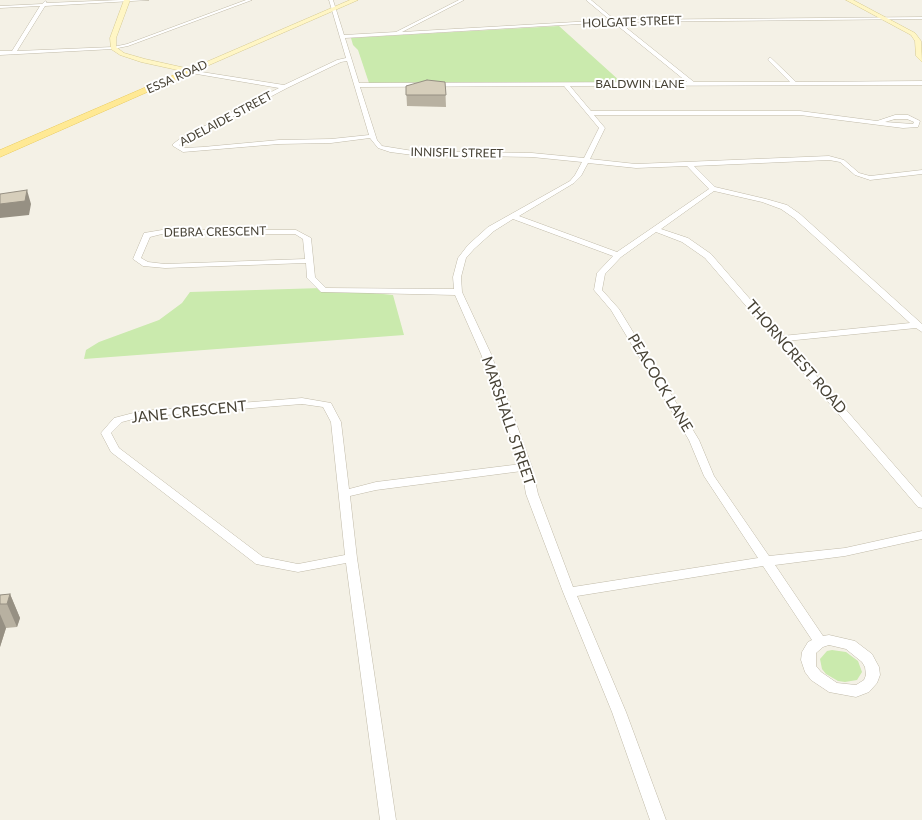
<!DOCTYPE html>
<style>
body{margin:0}
canvas{display:block;background:#f4f1e6}
</style>
<canvas width="922" height="820"></canvas>
<script>
const c = document.querySelector('canvas').getContext('2d');
c.lineJoin = 'round';
function paint(path, color) {
  c.fillStyle = color;
  c.fill(path, 'evenodd');
}
function toPath(rows) {
  const path = new Path2D();
  for (const r of rows) {
    path.moveTo(r[0], r[1]);
    for (let i = 2; i < r.length; i += 2) path.lineTo(r[i], r[i + 1]);
  }
  return path;
}
function strokePath(path, color, width, dash) {
  c.strokeStyle = color;
  c.lineWidth = width;
  c.lineCap = dash ? 'butt' : 'round';
  c.setLineDash(dash || []);
  c.stroke(path);
}
function write(font, color, halo, rows, align = 'center') {
  c.font = font + ' Lato,sans-serif';
  c.lineWidth = 4;
  c.setLineDash([]);
  c.textBaseline = 'middle';
  c.strokeStyle = halo;
  c.fillStyle = color;
  for (const [text, x, y, turn = 0] of rows) {
    c.save();
    c.translate(x, y);
    c.rotate((+turn || 0) * Math.PI / 180);
    c.textAlign = isNaN(turn) ? turn : align;
    if (halo) c.strokeText(text, 0, 0);
    c.fillText(text, 0, 0);
    c.restore();
  }
}
const green = toPath([
 [559,26,621,82,369,83,358,50,353,45,351,38],
 [322,288,393,295,404,335,84,359,86,350,99,342,159,320,182,303,190,292],
 [832,650,846,652,858,661,862,672,857,680,845,682,838,681,826,674,822,669,820,659,827,651]
]);
const street = toPath([
 [120,0,149,0,45,6,17,51,113,47,127,44,246,0,252,0,128,46,113,49,0,55,0,51,12,51,40,6,0,8,0,6,42,4,45,1,47,2,46,3,120,0],
 [329,0,333,0,344,35,396,32,459,0,464,0,402,32,610,20,586,0,591,0,615,20,922,17,922,19,619,22,694,82,790,82,768,60,770,57,796,82,922,81,922,85,570,86,591,111,800,111,877,121,895,115,908,115,920,121,918,127,903,128,800,115,594,115,605,128,590,159,636,164,829,156,844,160,859,173,870,176,922,170,922,174,870,180,855,175,840,162,829,160,694,166,715,187,766,199,787,205,800,214,922,324,922,332,916,328,786,341,922,497,922,508,918,507,705,258,682,242,656,232,621,257,605,274,602,290,619,309,699,440,714,476,769,556,845,548,922,531,922,539,845,556,775,565,823,636,829,635,855,641,872,654,879,667,880,675,877,683,869,692,856,697,829,692,811,680,805,672,801,660,802,652,808,642,812,640,763,566,577,596,626,712,666,820,650,820,612,712,563,592,526,494,522,471,376,490,350,496,357,558,396,820,380,820,346,563,298,572,256,564,111,452,101,433,114,418,141,411,302,398,331,403,341,422,349,489,376,482,521,464,481,354,455,295,324,292,321,292,307,278,306,263,165,268,143,266,133,259,144,233,162,230,296,230,311,238,315,277,326,288,454,289,453,277,458,258,468,245,488,227,570,181,575,175,582,162,532,157,413,155,390,152,378,148,370,138,331,143,279,144,183,152,173,146,173,144,181,138,279,88,191,73,189,72,189,70,284,85,337,60,346,58,329,0],
 [613,22,687,82,359,83,345,38,613,22],
 [347,61,369,135,331,139,279,140,203,147,184,148,179,145,287,88,341,62,347,61],
 [564,86,599,128,584,158,532,153,413,151,382,146,377,140,360,87,564,86],
 [895,119,907,119,914,122,913,124,885,122,895,119],
 [588,163,636,168,687,166,709,189,617,252,519,216,574,183,581,176,588,163],
 [714,191,762,202,781,209,794,218,910,323,782,336,711,254,688,238,661,229,714,191],
 [513,219,613,256,597,273,594,290,611,310,689,440,704,476,758,558,573,587,538,494,532,467,491,354,462,292,461,277,466,258,474,249,494,231,513,219],
 [162,234,295,234,303,239,305,259,165,264,148,262,141,258,150,237,162,234],
 [302,404,323,407,331,422,345,555,298,564,263,557,119,448,111,433,122,422,141,417,302,404],
 [829,645,846,649,862,662,865,667,866,675,864,680,856,685,837,683,821,672,816,666,816,653,823,647,829,645]
]);
const secondary = toPath([
 [124,0,130,0,116,38,116,47,124,53,145,59,190,69,350,0,358,0,191,73,141,62,120,55,111,49,110,38,124,0],
 [846,0,853,0,915,33,921,41,922,62,916,56,915,41,911,35,846,0]
]);
const primary = toPath([
 [188,69,195,71,0,157,0,150,188,69]
]);
const wall = toPath([
 [445,82,446,107,407,106,406,86],
 [10,594,20,618,17,627,6,628,0,647,0,595]
]);
const shadedWall = toPath([
 [27,190,31,204,29,215,0,218,0,204],
 [10,594,20,618,17,627,7,604],
 [0,614,6,628,0,647]
]);
const building = toPath([
 [427,80,445,82,446,95,406,95,406,86,427,80],
 [27,190,25,201,0,204,0,194,27,190],
 [10,594,7,604,0,604,0,595,10,594]
]);
const farStreetnames = [
 ["HOLGATE STREET",632,22,-2],
 ["ESSA ROAD",177,77,-24],
 ["BALDWIN LANE",640,84],
 ["ADELAIDE STREET",226,119,-28],
 ["INNISFIL STREET",457,153,1],
 ["DEBRA CRESCENT",215,232,-1]
];
const streetNames = [
 ["THORNCREST ROAD",796,357,49],
 ["PEACOCK LANE",660,383,59],
 ["JANE CRESCENT",189,412,-6],
 ["MARSHALL STREET",508,421,71]
];
paint(green, '#caeaad');
strokePath(street, '#c0baa8', 1);
strokePath(secondary, '#d6ca94', 1);
strokePath(primary, '#e9cb5f', 1);
paint(street, '#fff');
paint(secondary, '#fff6c5');
paint(primary, '#ffe994');
paint(wall, '#b8b1a1');
paint(shadedWall, '#969083');
paint(building, '#d6cebb');
strokePath(building, '#969083', 1);
write('12px', '#474235', '#fff', farStreetnames);
write('15px', '#474235', '#fff', streetNames);
</script>
